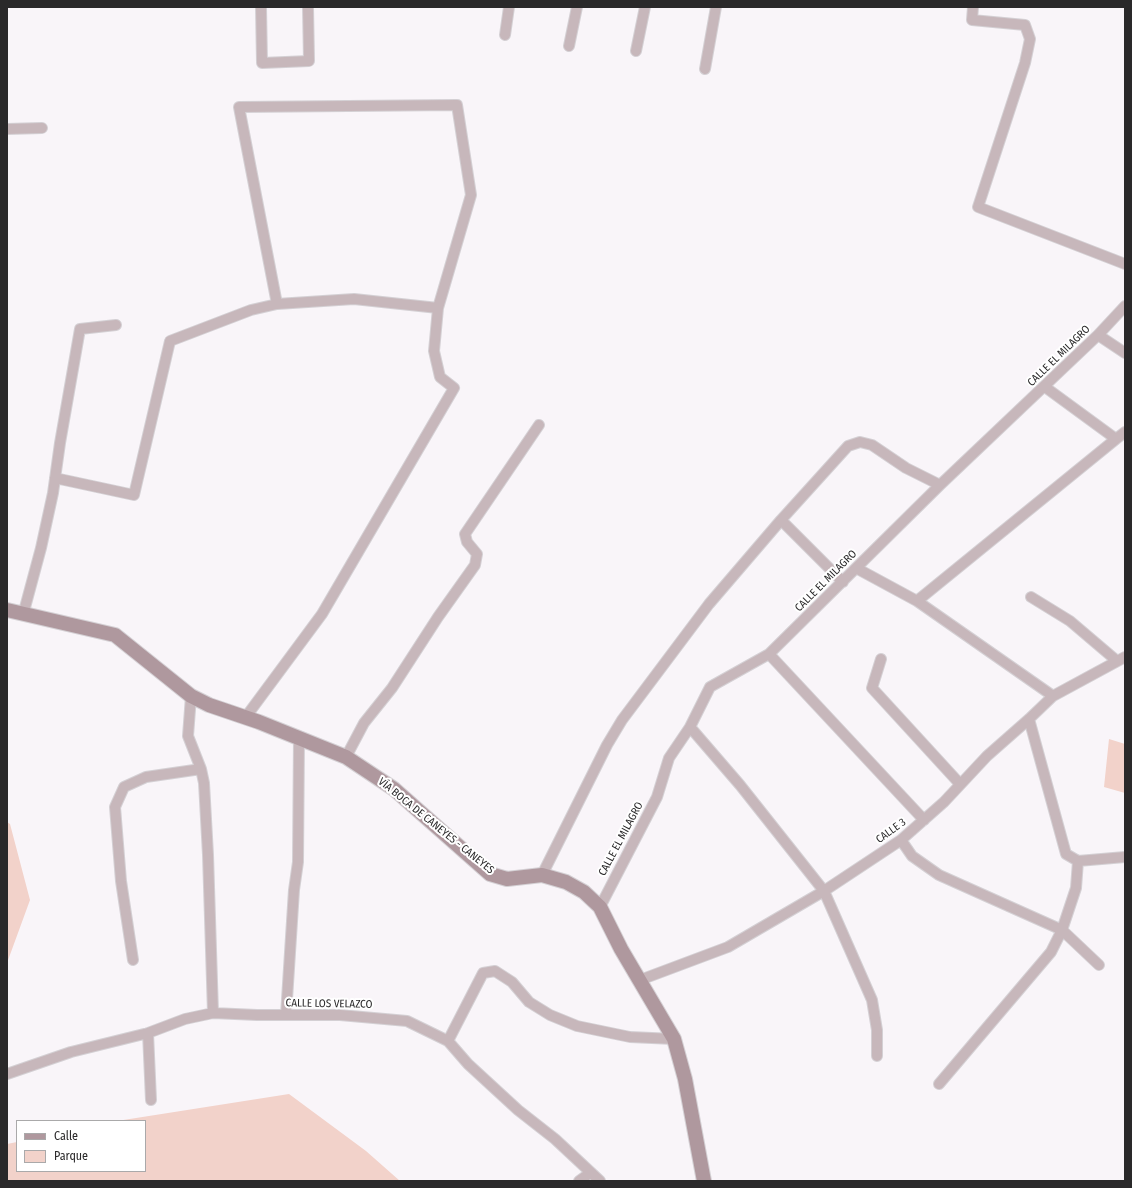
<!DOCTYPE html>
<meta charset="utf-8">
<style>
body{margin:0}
#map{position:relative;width:1132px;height:1188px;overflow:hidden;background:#f9f5f9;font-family:"Fira Sans Condensed",sans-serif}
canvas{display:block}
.frame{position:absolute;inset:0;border:8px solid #2a292a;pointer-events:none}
.legend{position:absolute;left:16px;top:1120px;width:130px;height:52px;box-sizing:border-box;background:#fff;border:1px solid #aaa9aa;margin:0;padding:5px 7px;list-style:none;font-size:12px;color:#2a292a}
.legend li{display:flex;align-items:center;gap:8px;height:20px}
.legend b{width:20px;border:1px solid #aaa9aa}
</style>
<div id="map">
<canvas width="1132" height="1188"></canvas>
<div class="frame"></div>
<ul class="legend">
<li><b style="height:5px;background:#af989e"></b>Calle</li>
<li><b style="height:11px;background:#f2d2ca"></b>Parque</li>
</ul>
</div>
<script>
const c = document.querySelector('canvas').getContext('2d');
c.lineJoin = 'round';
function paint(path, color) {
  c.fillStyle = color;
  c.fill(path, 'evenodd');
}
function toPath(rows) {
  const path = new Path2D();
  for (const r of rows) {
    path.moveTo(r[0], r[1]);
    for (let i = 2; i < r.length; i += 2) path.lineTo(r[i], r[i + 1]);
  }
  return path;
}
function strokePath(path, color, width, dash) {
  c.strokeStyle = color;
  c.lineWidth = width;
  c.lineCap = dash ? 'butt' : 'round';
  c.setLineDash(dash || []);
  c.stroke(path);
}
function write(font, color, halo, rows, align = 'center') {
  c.font = font + ' "Fira Sans Condensed",sans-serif';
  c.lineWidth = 4;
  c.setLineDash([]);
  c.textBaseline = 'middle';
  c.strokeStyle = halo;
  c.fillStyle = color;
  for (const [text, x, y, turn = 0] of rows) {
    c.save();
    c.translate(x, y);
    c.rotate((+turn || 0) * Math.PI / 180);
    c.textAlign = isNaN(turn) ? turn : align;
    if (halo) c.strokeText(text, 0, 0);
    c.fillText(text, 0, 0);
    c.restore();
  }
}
const green = toPath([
 [1109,739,1125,744,1125,793,1104,787],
 [7,822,10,824,30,900,7,963],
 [289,1094,366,1151,400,1181,7,1181,7,1144,17,1142,17,1171,145,1171,145,1121,117,1121]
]);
const street = toPath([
 [261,7,262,63,309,61,308,7],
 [973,7,972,20,1025,25,1030,39,1025,63,978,207,1125,264],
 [505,35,509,7],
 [569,46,577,7],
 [636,51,645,7],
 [705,69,716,7],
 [7,129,42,128],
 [1098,335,1125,353],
 [1116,439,1125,432],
 [55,478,134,495,170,341,251,310,277,304],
 [781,520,843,582],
 [856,568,917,601,1053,696],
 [1031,597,1070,621,1117,661],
 [917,601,1116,439,1045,387],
 [23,615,41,548,53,493,60,443,80,329,116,325],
 [769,654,924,820],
 [881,659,872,688,960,784],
 [191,696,188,736,201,769,204,783,208,855,213,1013],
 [245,718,322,614,454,388,440,377,434,351,438,308,471,195,457,105,239,107,277,304,354,299,438,308],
 [1029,719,1066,854,1078,861,1125,857],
 [690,727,740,785,824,891,872,1000,877,1030,877,1056],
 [346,757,364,723,392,688,438,617,475,565,477,554,467,542,465,534,539,425],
 [901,840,912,856,939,875,1062,930,1099,965],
 [542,875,607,745,622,720,709,604,781,520,848,446,860,442,872,445,906,468,940,485],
 [600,907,657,797,669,758,690,727,710,687,769,654,940,485,1098,335,1125,306],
 [133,960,121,881,115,807,124,787,146,777,201,769],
 [640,980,728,947,824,891,901,840,944,802,987,756,1029,719,1053,696,1125,657],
 [286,1015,294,890,298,862,299,737],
 [148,1033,151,1100],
 [448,1041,483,973,495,971,512,982,529,1002,550,1015,577,1026,630,1037,674,1039],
 [7,1074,71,1052,148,1033,185,1019,213,1013,257,1015,340,1015,407,1021,448,1041,468,1064,518,1110,555,1139,600,1181],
 [939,1084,1051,952,1062,930,1076,888,1078,861],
 [579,1181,590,1173]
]);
const secondary = toPath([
 [7,610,115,635,191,696,209,705,259,722,346,757,394,789,490,874,507,879,542,875,566,882,584,892,600,907,621,949,674,1039,685,1079,704,1181]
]);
const streetNames = [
 ["CALLE EL MILAGRO",1059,356,-44],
 ["CALLE EL MILAGRO",826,581,-45],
 ["VÍA BOCA DE CANEYES - CANEYES",436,826,39],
 ["CALLE 3",891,831,-36],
 ["CALLE EL MILAGRO",621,839,-62],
 ["CALLE LOS VELAZCO",329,1004,1]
];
paint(green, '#f2d2ca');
strokePath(street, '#d4d0d4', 12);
strokePath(secondary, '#d4d0d4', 16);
strokePath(street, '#c7b7bb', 10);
strokePath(secondary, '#af989e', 14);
write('11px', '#2a292a', '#fff', streetNames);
</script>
